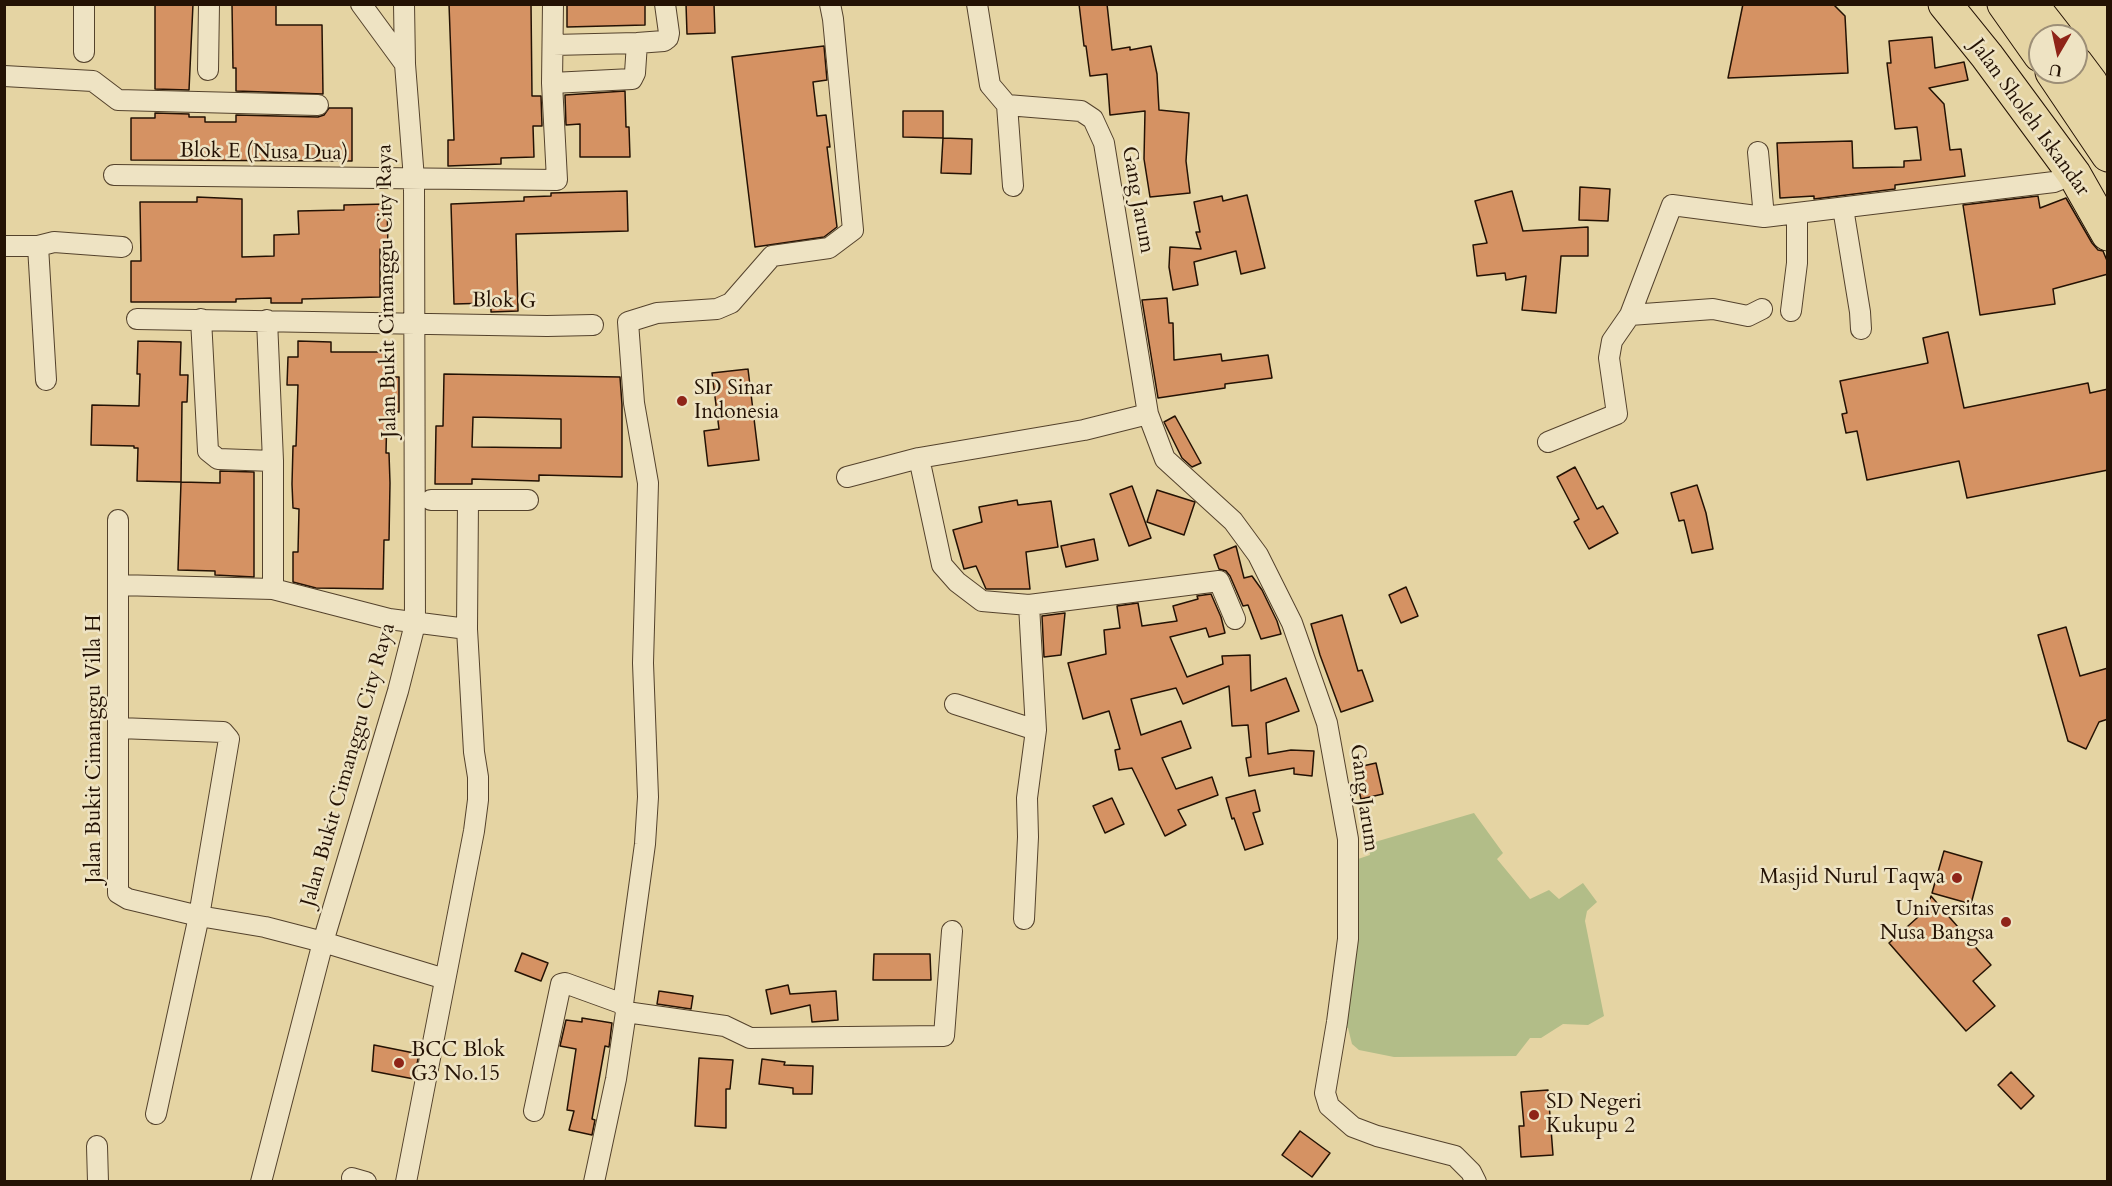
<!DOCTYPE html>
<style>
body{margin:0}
#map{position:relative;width:2112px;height:1186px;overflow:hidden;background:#e5d4a3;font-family:Cardo,serif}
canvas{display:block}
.frame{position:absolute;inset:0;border:6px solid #241204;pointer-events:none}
.north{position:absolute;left:2028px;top:24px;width:60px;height:60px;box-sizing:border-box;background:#eee3c3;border:2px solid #9d8f77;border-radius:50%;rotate:189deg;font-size:16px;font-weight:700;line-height:24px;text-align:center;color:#241204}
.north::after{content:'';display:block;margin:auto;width:21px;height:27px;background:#8f2418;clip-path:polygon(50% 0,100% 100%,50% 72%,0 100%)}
</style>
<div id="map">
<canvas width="2112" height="1186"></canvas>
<div class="frame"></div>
<div class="north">U</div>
</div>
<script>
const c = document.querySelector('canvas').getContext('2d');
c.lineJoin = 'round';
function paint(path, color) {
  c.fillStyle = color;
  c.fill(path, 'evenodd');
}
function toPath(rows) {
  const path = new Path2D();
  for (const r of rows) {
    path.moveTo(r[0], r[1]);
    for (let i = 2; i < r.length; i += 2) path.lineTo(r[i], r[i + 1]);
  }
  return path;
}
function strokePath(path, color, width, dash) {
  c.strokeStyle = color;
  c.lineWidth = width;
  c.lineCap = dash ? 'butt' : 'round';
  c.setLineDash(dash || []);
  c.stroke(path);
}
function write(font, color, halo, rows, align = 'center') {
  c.font = font + ' Cardo,serif';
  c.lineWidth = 5;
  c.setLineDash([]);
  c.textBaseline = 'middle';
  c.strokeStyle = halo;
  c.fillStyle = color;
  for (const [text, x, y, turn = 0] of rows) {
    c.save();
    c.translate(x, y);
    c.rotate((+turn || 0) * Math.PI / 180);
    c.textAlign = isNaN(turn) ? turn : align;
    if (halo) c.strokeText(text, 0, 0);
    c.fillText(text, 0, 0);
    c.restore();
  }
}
const green = toPath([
 [1474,813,1503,853,1497,859,1530,899,1549,890,1559,899,1583,883,1597,902,1587,911,1585,921,1604,1016,1588,1025,1563,1024,1541,1038,1530,1038,1516,1056,1394,1057,1359,1050,1352,1044,1348,1028,1336,1027,1358,859,1370,855,1368,844]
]);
const building = toPath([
 [155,4,193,4,189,90,155,89,155,4],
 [232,4,276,4,276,25,322,25,323,94,236,91,236,68,233,68,232,4],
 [449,4,531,4,532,96,541,96,542,126,533,126,534,157,501,158,501,164,448,166,448,140,454,140,449,4],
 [567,4,645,4,645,25,567,27,567,4],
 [686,4,714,4,715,33,687,34,686,4],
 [1079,4,1107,4,1112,50,1130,47,1130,50,1151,46,1157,74,1159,110,1189,113,1186,161,1190,193,1150,197,1144,159,1145,111,1110,115,1107,74,1090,76,1086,46,1084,46,1079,4],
 [1743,4,1833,4,1845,16,1848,73,1728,78,1743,4],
 [1932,37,1935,68,1964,62,1968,80,1929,88,1944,104,1950,150,1961,149,1965,176,1895,185,1895,189,1814,199,1814,196,1780,198,1777,143,1852,141,1853,168,1904,167,1904,161,1921,160,1917,127,1895,129,1887,63,1891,63,1889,41,1932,37],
 [824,46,827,80,813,82,817,116,826,115,830,147,827,147,837,227,824,237,755,247,732,57,824,46],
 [625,91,626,127,629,127,630,157,580,157,580,124,566,125,565,95,625,91],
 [329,108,352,108,352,161,131,160,131,118,155,118,155,113,189,114,189,117,205,117,205,122,236,122,236,115,318,117,324,115,329,108],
 [903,111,943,111,943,138,903,137,903,111],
 [943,138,972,139,971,174,941,173,943,138],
 [1580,187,1610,189,1608,221,1579,220,1580,187],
 [627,191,628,231,516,234,518,311,491,312,491,303,454,304,451,204,524,201,524,197,551,196,551,193,627,191],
 [1512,191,1523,231,1588,227,1588,256,1561,256,1556,313,1522,310,1526,276,1506,280,1505,273,1477,276,1473,245,1487,243,1475,201,1512,191],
 [1247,195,1265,268,1241,274,1236,251,1194,262,1198,285,1173,290,1169,267,1170,247,1201,249,1196,232,1200,232,1194,202,1222,196,1223,201,1247,195],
 [2038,196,2040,208,2066,198,2092,243,2098,250,2103,251,2108,263,2108,274,2053,289,2055,304,1980,315,1963,205,2038,196],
 [197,197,242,199,242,257,274,256,274,235,299,234,298,211,344,210,344,205,387,204,388,249,380,249,380,297,302,299,302,303,271,303,271,298,236,299,236,302,131,302,131,261,141,261,140,202,197,202,197,197],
 [1167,298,1169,323,1173,323,1174,360,1221,354,1222,361,1268,355,1272,378,1225,384,1225,388,1158,398,1142,300,1167,298],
 [1948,332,1964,408,2088,383,2090,393,2108,389,2108,470,1967,498,1959,461,1867,480,1857,431,1846,433,1842,414,1847,413,1840,381,1928,363,1923,338,1948,332],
 [138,341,181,342,180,375,188,375,187,402,182,402,181,482,137,481,138,448,134,448,134,446,91,445,92,405,139,406,140,374,137,374,138,341],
 [298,341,331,342,331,352,386,352,385,377,399,377,399,412,387,411,386,453,389,453,390,483,389,540,384,540,383,589,316,588,293,582,293,552,298,552,299,509,293,508,292,484,293,446,296,446,298,385,287,385,288,357,298,357,298,341],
 [748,369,759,460,708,466,704,431,719,429,712,373,748,369],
 [444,374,620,377,622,405,622,477,539,475,539,481,472,479,472,484,435,484,436,426,443,426,444,374],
 [473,417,561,419,561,448,472,447,473,417],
 [1175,416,1201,463,1192,467,1182,458,1164,422,1175,416],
 [1575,467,1597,509,1603,506,1618,533,1589,549,1574,522,1579,519,1557,477,1575,467],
 [220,471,254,472,254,577,215,575,215,571,178,570,181,482,220,483,220,471],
 [1697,485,1706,513,1713,549,1692,553,1684,520,1679,521,1671,493,1697,485],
 [1132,486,1151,538,1129,546,1110,494,1132,486],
 [1157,490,1195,502,1184,535,1147,522,1157,490],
 [1017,500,1018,505,1051,501,1058,547,1026,552,1030,589,986,589,976,566,964,569,953,530,982,522,979,507,1017,500],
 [1094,539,1098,560,1066,567,1061,546,1094,539],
 [1236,546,1244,578,1252,576,1262,590,1277,621,1281,634,1261,639,1248,605,1243,606,1230,576,1226,571,1219,569,1214,555,1236,546],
 [1406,587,1418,616,1401,623,1389,595,1406,587],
 [1211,594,1221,617,1225,633,1209,637,1206,628,1170,637,1187,677,1223,664,1222,656,1250,655,1251,691,1286,678,1299,711,1266,723,1268,754,1291,750,1314,751,1312,776,1294,774,1294,768,1249,776,1246,758,1251,757,1248,725,1232,726,1229,686,1183,704,1176,688,1131,699,1141,735,1181,721,1191,748,1162,758,1176,789,1212,777,1218,795,1178,810,1186,825,1165,836,1132,768,1119,770,1115,750,1120,749,1109,711,1083,719,1068,663,1106,654,1104,630,1120,628,1117,606,1138,603,1142,626,1177,621,1173,606,1198,599,1197,596,1211,594],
 [1065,613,1061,655,1044,657,1042,616,1065,613],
 [1342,615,1358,671,1362,670,1373,701,1341,712,1320,655,1311,624,1342,615],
 [2066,627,2080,676,2108,668,2108,719,2099,722,2086,749,2068,741,2038,635,2066,627],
 [1376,763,1383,794,1361,799,1354,768,1376,763],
 [1255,790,1260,811,1253,813,1263,844,1245,850,1234,818,1232,819,1226,798,1255,790],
 [1112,798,1124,824,1105,833,1093,806,1112,798],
 [1944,851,1982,862,1971,904,1932,893,1944,851],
 [1931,896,1991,965,1973,981,1995,1006,1966,1031,1889,943,1927,909,1931,896],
 [522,953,548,963,541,981,515,971,522,953],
 [874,954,930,954,931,980,873,980,874,954],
 [788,985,790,994,836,991,838,1020,812,1022,810,1005,771,1014,766,990,788,985],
 [659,991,693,996,691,1009,657,1004,659,991],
 [582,1018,612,1023,609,1047,605,1046,592,1119,595,1120,592,1135,569,1130,574,1111,567,1110,576,1049,560,1046,566,1020,582,1022,582,1018],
 [374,1045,419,1054,414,1079,372,1071,374,1045],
 [699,1058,733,1060,730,1089,726,1089,726,1128,695,1126,699,1058],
 [762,1059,785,1062,784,1065,813,1066,812,1094,793,1094,793,1088,759,1084,762,1059],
 [2011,1072,2034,1096,2021,1109,1998,1085,2011,1072],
 [1548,1090,1553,1155,1521,1157,1519,1126,1524,1126,1521,1092,1548,1090],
 [1300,1131,1330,1153,1312,1177,1282,1155,1300,1131]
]);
const street = toPath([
 [361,4,405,64],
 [977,4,990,85,1007,105,1081,111,1093,119,1104,143,1148,414,1165,459,1233,521,1258,555,1292,623,1327,723,1348,839,1348,939,1337,1022,1325,1093,1329,1106,1353,1127,1377,1136,1455,1156,1471,1172,1476,1182],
 [553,45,637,43,664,41,668,38,669,33,665,4],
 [84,52,84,4],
 [208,70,209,4],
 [4,76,93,81,118,100,318,105],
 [552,83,632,79,635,73,637,43],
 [1007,105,1013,186],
 [1758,152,1764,217],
 [114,175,557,180,552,83,553,4],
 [1843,208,1860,312,1861,329],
 [4,246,38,246,46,380],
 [38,246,54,242,122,247],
 [1791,311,1797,263,1797,213],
 [1630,315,1672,205,1764,217,2054,182,2074,174],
 [137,319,547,326,593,325],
 [201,319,208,451,218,459,273,461],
 [1548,442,1617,414,1609,358,1612,341,1630,315,1713,309,1748,316,1762,309],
 [919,458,942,565,957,582,982,601,1029,605],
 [847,477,919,458,1084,430,1148,414],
 [431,500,528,500],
 [118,520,118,893,128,899,199,916,265,927,323,942,445,979],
 [118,585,273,589,273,461,267,320],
 [273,589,389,619,467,629],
 [955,704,1036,730],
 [119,728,223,732,229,739,199,916,156,1114],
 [1024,919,1028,837,1027,798,1036,730,1029,605,1219,581,1235,619],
 [626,1012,725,1026,750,1038,944,1036,952,931],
 [534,1111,561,984,565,983,623,1004],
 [97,1146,98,1182],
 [352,1178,366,1182],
 [261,1182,323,942,398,691,415,624,414,179,405,64,404,4],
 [406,1182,474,831,478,800,478,777,474,752,467,629,468,500],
 [594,1182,616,1079,626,1012,623,1004,645,844,648,797,643,663,648,483,634,403,628,322,657,313,717,309,731,303,772,256,829,248,853,230,833,19,830,4]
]);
const highway = toPath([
 [1945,4,1987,56,2074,174,2108,234],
 [2004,4,2040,55],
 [2031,4,2056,36],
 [2076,63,2091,83,2108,116],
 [2052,72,2108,155]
]);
const markers = [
 [682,401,6,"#8f2418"],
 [1957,878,6,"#8f2418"],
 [2006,922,6,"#8f2418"],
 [399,1063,6,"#8f2418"],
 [1534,1115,6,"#8f2418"]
];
const streetNames = [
 ["Jalan Sholeh Iskandar",2029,118,54],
 ["Blok E (Nusa Dua)",264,153,1],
 ["Gang Jarum",1137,200,80],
 ["Jalan Bukit Cimanggu City Raya",388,291,-91],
 ["Blok G",504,302,1],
 ["Jalan Bukit Cimanggu Villa H",95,749,-90],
 ["Jalan Bukit Cimanggu City Raya",349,765,-74],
 ["Gang Jarum",1363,798,82]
];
const poiNames = [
 ["SD Sinar",694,389],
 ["Indonesia",694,413],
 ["Masjid Nurul Taqwa",1945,878,"right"],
 ["Universitas",1994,910,"right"],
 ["Nusa Bangsa",1994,934,"right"],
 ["BCC Blok",411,1051],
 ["G3 No.15",411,1075],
 ["SD Negeri",1546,1103],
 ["Kukupu 2",1546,1127]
];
paint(green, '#b2bd88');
paint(building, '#d59263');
strokePath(building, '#241204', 1.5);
strokePath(street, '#54422c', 22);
strokePath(highway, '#241204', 35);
strokePath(street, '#eee3c3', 20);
strokePath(highway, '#e5d4a3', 33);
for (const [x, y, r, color] of markers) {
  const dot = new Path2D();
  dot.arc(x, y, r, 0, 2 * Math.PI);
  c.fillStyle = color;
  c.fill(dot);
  strokePath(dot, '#eee3c3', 2);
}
write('21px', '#241204', '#eee3c3', streetNames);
write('21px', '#241204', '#eee3c3', poiNames, 'left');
</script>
